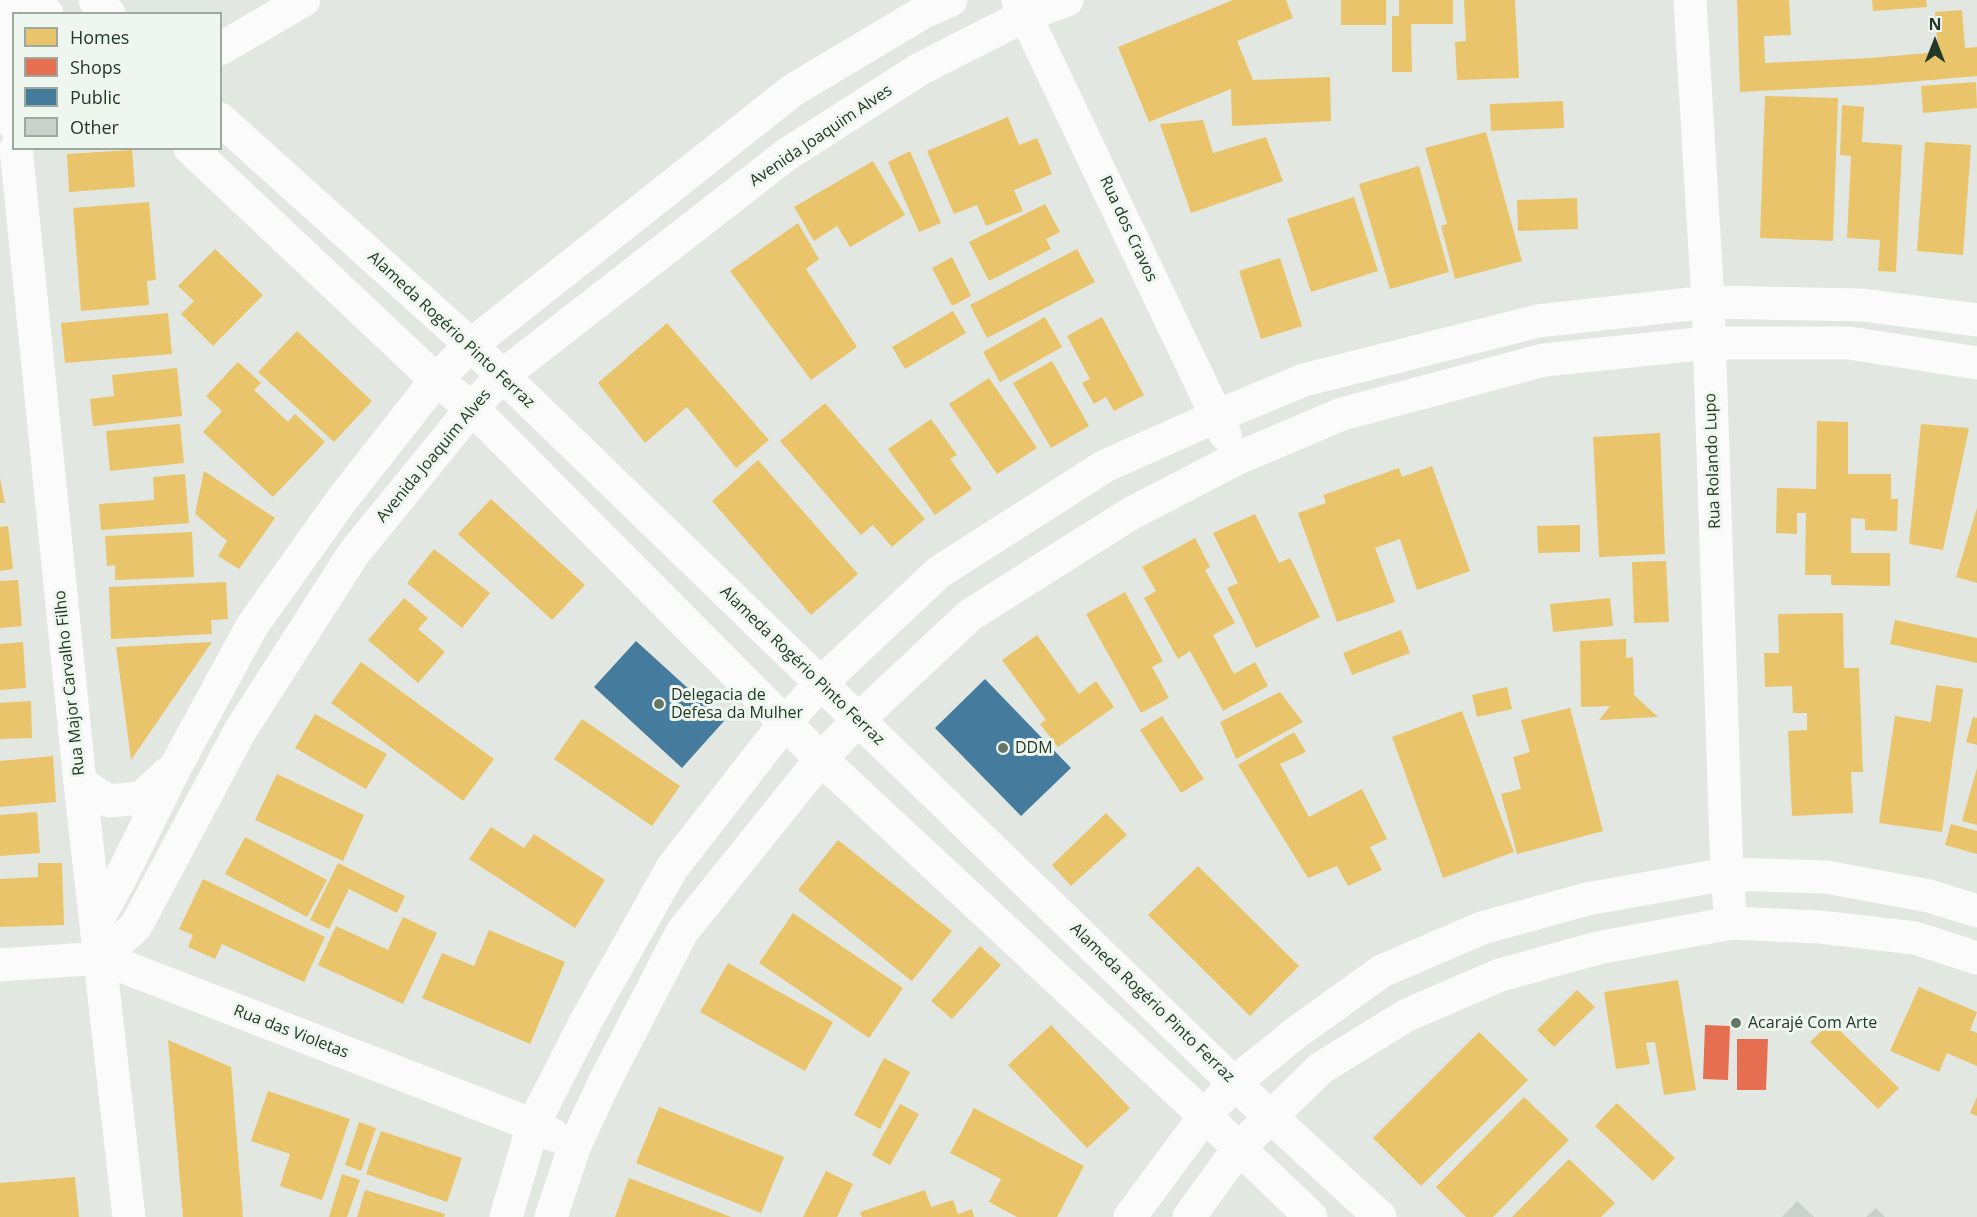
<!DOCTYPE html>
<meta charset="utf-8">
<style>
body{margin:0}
#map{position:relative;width:1977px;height:1217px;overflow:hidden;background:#e2e7e2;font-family:"Open Sans",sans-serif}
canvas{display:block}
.legend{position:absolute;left:12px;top:12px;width:210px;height:138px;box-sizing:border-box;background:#eff6ef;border:2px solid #9daa9e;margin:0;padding:8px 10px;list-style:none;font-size:18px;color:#213925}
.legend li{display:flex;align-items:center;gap:12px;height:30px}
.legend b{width:30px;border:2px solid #9daa9e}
.north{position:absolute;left:1905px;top:12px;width:60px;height:60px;-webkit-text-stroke:4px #eff6ef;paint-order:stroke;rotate:0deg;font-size:16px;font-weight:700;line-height:24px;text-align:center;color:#213925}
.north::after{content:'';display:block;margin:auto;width:21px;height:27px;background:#213925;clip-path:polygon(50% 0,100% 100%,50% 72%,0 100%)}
</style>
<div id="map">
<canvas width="1977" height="1217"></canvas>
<ul class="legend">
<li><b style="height:16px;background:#e9c46a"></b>Homes</li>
<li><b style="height:16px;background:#e76f51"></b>Shops</li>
<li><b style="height:16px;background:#457b9d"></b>Public</li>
<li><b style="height:16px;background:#cad0cb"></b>Other</li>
</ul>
<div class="north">N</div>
</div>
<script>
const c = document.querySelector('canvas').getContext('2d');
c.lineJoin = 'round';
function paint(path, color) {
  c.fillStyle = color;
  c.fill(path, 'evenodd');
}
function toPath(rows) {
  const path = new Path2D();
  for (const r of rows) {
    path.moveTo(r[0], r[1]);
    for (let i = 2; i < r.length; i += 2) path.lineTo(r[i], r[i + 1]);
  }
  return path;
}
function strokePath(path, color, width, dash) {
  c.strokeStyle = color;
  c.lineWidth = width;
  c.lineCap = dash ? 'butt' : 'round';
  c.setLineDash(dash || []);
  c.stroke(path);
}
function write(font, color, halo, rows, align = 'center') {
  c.font = font + ' "Open Sans",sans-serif';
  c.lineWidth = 6;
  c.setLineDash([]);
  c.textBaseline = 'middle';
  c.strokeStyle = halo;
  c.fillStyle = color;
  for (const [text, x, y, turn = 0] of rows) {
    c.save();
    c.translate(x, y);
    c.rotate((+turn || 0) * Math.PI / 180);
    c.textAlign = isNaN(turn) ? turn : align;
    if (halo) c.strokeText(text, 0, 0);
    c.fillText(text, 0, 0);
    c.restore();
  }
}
const homes = toPath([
 [1233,0,1286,0,1293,18,1237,41,1253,80,1330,77,1331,121,1232,126,1231,89,1149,122,1118,47],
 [1341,0,1386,0,1386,25,1341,25],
 [1399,0,1453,0,1453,24,1411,24,1412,72,1392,72,1392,16,1399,16],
 [1464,0,1515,0,1519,78,1457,80,1455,42,1466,41],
 [1737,0,1789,0,1791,35,1764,36,1765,63,1871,58,1938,52,1935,12,1962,10,1965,48,1977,47,1977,76,1873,85,1740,92],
 [1872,0,1926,0,1927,7,1873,11],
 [1976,82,1977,108,1923,113,1921,86],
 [1765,96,1838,98,1833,241,1760,238],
 [1563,101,1564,128,1491,131,1490,104],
 [1842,105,1864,107,1862,142,1902,145,1896,272,1878,271,1880,240,1847,238,1851,156,1840,155],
 [1008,117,1019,145,1037,138,1052,174,1014,190,1023,211,986,226,977,205,954,214,927,151],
 [1203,120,1213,153,1266,137,1283,181,1191,213,1160,124],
 [1486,132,1522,261,1455,279,1441,226,1447,224,1425,148],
 [1925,142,1971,145,1963,255,1917,251],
 [132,150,135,187,69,192,67,154],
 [910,151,941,223,919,232,888,162],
 [873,161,905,215,850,247,837,226,814,241,794,207],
 [1419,166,1449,272,1390,289,1359,184],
 [1354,197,1378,271,1311,292,1287,219],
 [1577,198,1578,229,1518,231,1517,200],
 [149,202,156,280,147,281,149,305,81,311,73,208],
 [1045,204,1060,232,1046,239,1051,249,989,281,969,242],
 [798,223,819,259,806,269,857,347,811,380,730,271],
 [215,249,263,295,213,346,181,314,194,301,178,286],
 [1077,249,1095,282,987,338,970,305],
 [952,257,971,296,952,306,932,268],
 [1280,258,1302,326,1261,339,1239,271],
 [953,311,966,333,905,369,892,347],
 [168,313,172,354,65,363,61,323],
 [1045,317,1062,347,1000,382,983,352],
 [1102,317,1144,395,1114,411,1106,397,1094,404,1082,383,1090,379,1067,336],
 [667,323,769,440,736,468,687,407,645,443,598,383],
 [297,331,372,401,334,442,258,372],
 [1052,361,1089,426,1051,448,1013,383],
 [238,362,261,383,254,390,288,422,295,414,325,442,273,497,203,432,222,411,206,396],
 [177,368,182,416,93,426,90,399,114,396,112,375],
 [989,378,1037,448,997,474,949,404],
 [825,403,925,519,892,547,873,525,861,535,780,441],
 [931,419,957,455,950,459,972,489,935,515,888,449],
 [1817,421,1848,422,1848,474,1891,474,1891,499,1898,499,1897,531,1865,530,1865,519,1851,518,1851,553,1890,553,1890,586,1831,585,1831,575,1805,575,1806,513,1797,513,1797,534,1776,533,1777,488,1816,489],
 [180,424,184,463,110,471,106,431],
 [1921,424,1969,428,1943,550,1909,544],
 [1660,433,1665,554,1599,557,1593,437],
 [758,460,858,574,811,615,712,501],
 [1432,466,1470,571,1417,590,1400,539,1375,548,1395,602,1337,622,1298,513,1326,503,1323,495,1399,468,1402,477],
 [204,471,275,518,239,569,218,556,227,541,195,514],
 [185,474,189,523,101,530,99,504,154,500,153,477],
 [0,478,5,503,0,503],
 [491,499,585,585,552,620,458,534],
 [1977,508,1977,583,1956,577],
 [1255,514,1279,563,1290,558,1320,617,1256,648,1227,588,1238,583,1213,533],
 [1580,525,1580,552,1538,553,1537,526],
 [8,526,13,569,0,571,0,527],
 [192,532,194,577,115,580,115,565,107,566,105,536],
 [1195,538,1210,567,1205,570,1235,623,1213,635,1234,674,1255,662,1268,686,1223,711,1190,651,1178,659,1144,598,1156,591,1142,567],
 [434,549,490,593,462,628,407,583],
 [1666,561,1669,622,1634,623,1632,562],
 [18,580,22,626,0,628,0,581],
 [226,582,228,619,211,620,212,634,111,639,109,587],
 [1125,592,1163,661,1152,667,1169,698,1141,713,1086,614],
 [404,598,428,618,418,629,445,652,418,683,368,640],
 [1610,598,1613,626,1553,632,1550,604],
 [1843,613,1844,668,1859,668,1863,772,1851,772,1853,813,1792,816,1788,731,1807,730,1807,713,1793,713,1792,686,1765,687,1764,653,1779,653,1778,614],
 [1895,620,1977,638,1977,663,1890,644],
 [1401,630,1410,653,1352,675,1343,653],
 [1037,635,1079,694,1096,681,1114,707,1058,747,1040,724,1046,720,1002,660],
 [1626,639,1626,658,1633,657,1634,695,1658,717,1599,720,1610,706,1581,707,1580,641],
 [23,642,26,688,0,690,0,644],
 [212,642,131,760,116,647],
 [361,662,494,759,463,801,331,703],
 [1936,685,1963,689,1942,832,1879,823,1895,716,1931,722],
 [1507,687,1512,709,1477,717,1472,695],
 [1280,692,1303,722,1236,759,1220,722],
 [31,701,32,738,0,739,0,703],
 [1570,708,1603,831,1517,854,1501,794,1521,789,1513,757,1530,752,1521,720],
 [1462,711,1514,852,1443,878,1392,737],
 [315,714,387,754,366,789,295,748],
 [1162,716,1204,779,1181,793,1140,730],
 [1973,717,1977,718,1977,745,1966,742],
 [582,719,680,786,652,826,554,759],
 [1294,732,1306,752,1280,764,1309,817,1362,789,1387,839,1370,847,1382,870,1348,886,1337,866,1308,878,1238,765],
 [53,756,56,802,0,807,0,761],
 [1977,768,1977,825,1962,821],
 [277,774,364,815,343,861,255,820],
 [37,812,40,853,0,856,0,815],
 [1106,813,1127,835,1071,886,1052,865],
 [1951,824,1977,831,1977,854,1945,845],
 [491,827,524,848,534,834,605,880,575,928,469,859],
 [245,837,327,880,307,917,225,874],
 [838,840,952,931,912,981,798,890],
 [38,863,62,863,64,925,0,927,0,879,38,877],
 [338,863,405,896,397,913,349,889,329,929,310,920],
 [1198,866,1299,966,1250,1016,1148,915],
 [203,879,325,937,304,982,222,944,215,959,188,947,193,935,179,929],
 [793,913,903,988,869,1038,759,963],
 [403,917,437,933,403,1004,318,965,336,926,388,950],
 [489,930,565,962,530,1044,422,998,442,953,474,966],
 [980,946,1001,965,952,1019,931,1001],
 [728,963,833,1022,805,1071,700,1012],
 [1678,980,1696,1090,1664,1095,1655,1042,1646,1043,1650,1064,1616,1069,1604,992],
 [1919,987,1977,1012,1970,1030,1977,1033,1977,1066,1947,1053,1939,1072,1890,1051],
 [1577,990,1595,1007,1554,1047,1537,1030],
 [1831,1022,1899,1088,1878,1109,1810,1042],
 [1051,1025,1130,1108,1087,1148,1008,1065],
 [1479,1032,1528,1080,1421,1186,1373,1138],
 [168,1040,231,1067,243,1217,183,1217],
 [884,1058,910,1072,880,1129,854,1115],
 [268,1091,350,1119,322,1200,280,1186,290,1154,251,1141],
 [1524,1097,1569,1140,1493,1217,1466,1217,1436,1187],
 [1977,1097,1977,1116,1970,1113],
 [1617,1103,1675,1158,1653,1181,1595,1126],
 [900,1104,919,1114,890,1165,872,1155],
 [659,1107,784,1157,761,1213,636,1163],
 [974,1108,1084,1166,1057,1217,1017,1217,989,1202,1001,1179,950,1153],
 [359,1122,376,1128,361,1171,345,1165],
 [381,1131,462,1158,447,1202,366,1174],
 [1569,1159,1615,1203,1601,1217,1512,1217],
 [826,1171,853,1184,837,1217,803,1217],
 [342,1174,360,1180,347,1217,329,1217],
 [75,1177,79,1217,0,1217,0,1183],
 [629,1178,731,1217,615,1217],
 [365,1190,445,1214,444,1217,357,1217],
 [925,1190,931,1207,953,1200,958,1214,972,1209,974,1217,862,1217,860,1212]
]);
const shops = toPath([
 [1705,1025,1730,1026,1728,1080,1703,1079],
 [1737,1039,1768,1039,1766,1090,1737,1090]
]);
const public = toPath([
 [636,641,724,721,682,768,594,687],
 [985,679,1071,768,1021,816,935,728]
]);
const building = toPath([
 [1797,1201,1814,1217,1782,1217],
 [1876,1208,1885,1217,1866,1217]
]);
const street = toPath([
 [3,0,14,124],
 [1018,0,1225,434],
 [1690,0,1708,302,1727,874,1731,923],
 [220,49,304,0],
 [16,148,80,783,129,1217],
 [80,783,109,801,141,798,168,773],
 [96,922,119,881,176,766,252,626,341,501,436,380,471,345,793,90,922,13,951,0],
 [101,958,136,926,240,731,354,553,472,408,502,376,786,155,920,69,1026,15,1067,0],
 [0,965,101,958,533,1125,553,1135],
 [506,1217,533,1125,586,1021,672,868,785,723,820,684,939,572,1105,466,1217,416,1304,380,1538,321,1708,302,1862,305,1977,320],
 [551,1217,575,1145,605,1081,682,932,821,759,859,719,970,615,1130,514,1236,459,1342,414,1544,360,1708,343,1849,343,1977,363],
 [1130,1217,1204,1117,1234,1083,1297,1032,1382,971,1482,928,1587,899,1727,874,1826,877,1929,896,1977,911],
 [1189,1217,1239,1148,1321,1068,1407,1015,1500,975,1598,948,1731,923,1820,927,1915,938,1977,958]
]);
const secondary = toPath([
 [33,0,47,14],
 [95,0,109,14],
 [220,119,471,345,1234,1083,1380,1217],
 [190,148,436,380,472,408,821,759,1239,1148,1311,1217]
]);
const markers = [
 [659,704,6,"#657667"],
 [1003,748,6,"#657667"],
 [1736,1023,6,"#657667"]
];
const streetNames = [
 ["Avenida Joaquim Alves",821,136,-34],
 ["Rua dos Cravos",1128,229,65],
 ["Alameda Rogério Pinto Ferraz",451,330,43],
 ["Avenida Joaquim Alves",434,456,-50],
 ["Rua Rolando Lupo",1713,461,-92],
 ["Alameda Rogério Pinto Ferraz",802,666,44],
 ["Rua Major Carvalho Filho",70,683,-96],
 ["Alameda Rogério Pinto Ferraz",1152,1003,44],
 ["Rua das Violetas",291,1032,21]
];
const poiNames = [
 ["Delegacia de",671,695],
 ["Defesa da Mulher",671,713],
 ["DDM",1015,748],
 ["Acarajé Com Arte",1748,1023]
];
paint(homes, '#e9c46a');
paint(shops, '#e76f51');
paint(public, '#457b9d');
paint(building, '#cad0cb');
strokePath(street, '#fbfbfb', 33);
strokePath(secondary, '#fbfbfb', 33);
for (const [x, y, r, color] of markers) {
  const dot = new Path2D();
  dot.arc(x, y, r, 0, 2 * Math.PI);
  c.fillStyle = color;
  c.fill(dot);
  strokePath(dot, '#eff6ef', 2);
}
write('16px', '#213925', '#eff6ef', streetNames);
write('16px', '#213925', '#eff6ef', poiNames, 'left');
</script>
